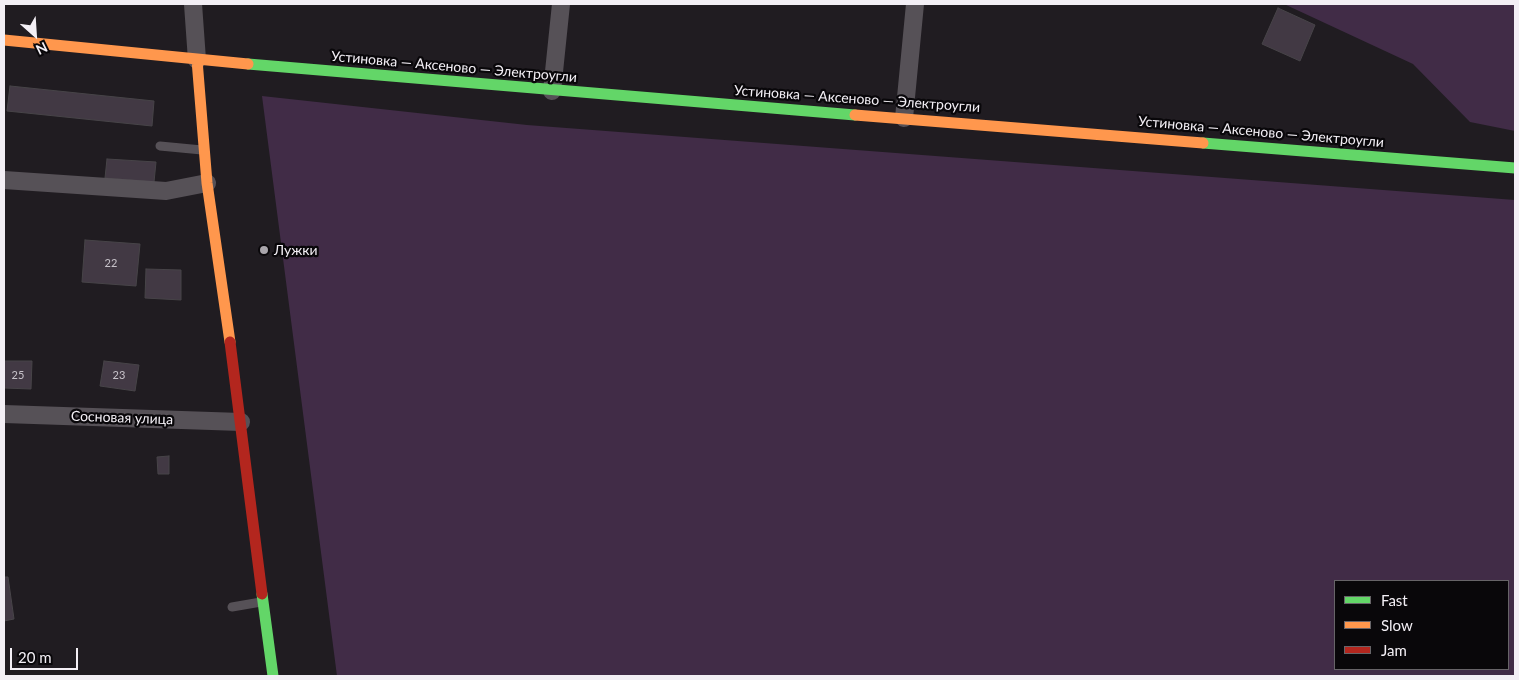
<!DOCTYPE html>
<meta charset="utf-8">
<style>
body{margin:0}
#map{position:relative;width:1519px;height:680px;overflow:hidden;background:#201c21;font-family:Lato,sans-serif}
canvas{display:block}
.frame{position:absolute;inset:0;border:5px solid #f3eff5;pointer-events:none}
.legend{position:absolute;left:1334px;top:580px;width:175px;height:90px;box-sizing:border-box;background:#09070a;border:1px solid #676468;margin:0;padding:6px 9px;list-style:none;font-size:15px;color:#f3eff5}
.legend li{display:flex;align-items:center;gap:10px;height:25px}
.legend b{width:25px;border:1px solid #676468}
.north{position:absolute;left:10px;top:10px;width:50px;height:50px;-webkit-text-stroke:4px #09070a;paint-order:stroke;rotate:154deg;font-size:14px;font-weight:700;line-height:20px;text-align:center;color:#f3eff5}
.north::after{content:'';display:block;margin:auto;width:18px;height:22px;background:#f3eff5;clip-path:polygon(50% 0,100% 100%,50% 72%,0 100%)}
.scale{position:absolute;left:10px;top:648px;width:68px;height:22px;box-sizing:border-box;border:2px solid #f3eff5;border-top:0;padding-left:6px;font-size:15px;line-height:18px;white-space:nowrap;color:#f3eff5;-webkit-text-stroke:4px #09070a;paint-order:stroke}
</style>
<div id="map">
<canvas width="1519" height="680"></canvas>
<div class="frame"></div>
<ul class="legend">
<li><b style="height:6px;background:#63d668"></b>Fast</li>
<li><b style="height:6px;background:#ff974d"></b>Slow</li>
<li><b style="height:6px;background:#b3261e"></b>Jam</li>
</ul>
<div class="north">N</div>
<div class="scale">20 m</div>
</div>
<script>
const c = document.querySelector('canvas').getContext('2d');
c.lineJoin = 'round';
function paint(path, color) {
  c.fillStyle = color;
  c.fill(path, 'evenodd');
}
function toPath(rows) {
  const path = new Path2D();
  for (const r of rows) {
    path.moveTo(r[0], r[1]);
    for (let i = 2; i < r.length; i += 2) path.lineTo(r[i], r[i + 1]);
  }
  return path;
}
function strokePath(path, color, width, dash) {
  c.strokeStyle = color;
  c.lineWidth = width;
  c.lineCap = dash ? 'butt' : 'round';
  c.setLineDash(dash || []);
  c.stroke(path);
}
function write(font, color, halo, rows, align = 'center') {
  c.font = font + ' Lato,sans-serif';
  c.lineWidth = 4.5;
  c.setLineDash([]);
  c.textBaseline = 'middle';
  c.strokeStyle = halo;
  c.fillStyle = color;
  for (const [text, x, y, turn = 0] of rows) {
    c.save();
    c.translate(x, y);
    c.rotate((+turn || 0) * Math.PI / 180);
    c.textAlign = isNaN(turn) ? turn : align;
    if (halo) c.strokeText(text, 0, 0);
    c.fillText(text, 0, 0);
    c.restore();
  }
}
const green = toPath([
 [1284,4,1515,4,1515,131,1470,122,1413,64],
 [262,96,527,125,1515,200,1515,676,337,676],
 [1335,581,1508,581,1508,669,1335,669]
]);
const building = toPath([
 [1278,8,1315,25,1300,61,1262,44,1278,8],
 [10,86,154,101,152,126,7,111,10,86],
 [107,159,156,162,154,182,105,178,107,159],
 [85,240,140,244,136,286,82,282,85,240],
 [146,269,181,270,181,300,145,298,146,269],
 [4,361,32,361,31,389,4,388,4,361],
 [104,361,139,365,135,391,100,386,104,361],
 [169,456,169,474,158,474,157,457,169,456],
 [4,577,8,577,14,619,4,621,4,577]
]);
const lane = toPath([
 [160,146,202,150],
 [232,607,261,602]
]);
const street = toPath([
 [193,4,197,60],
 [552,91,561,4],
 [904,118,915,4],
 [4,180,166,191,207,183],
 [4,414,241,422]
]);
const fast = toPath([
 [248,64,855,115],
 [1203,143,1515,168],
 [262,594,273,676]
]);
const slow = toPath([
 [4,40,248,64],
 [197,60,207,183,230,342],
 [855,115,1203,143]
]);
const jam = toPath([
 [230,342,262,594]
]);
const markers = [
 [264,250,5,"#a9a5ab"]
];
const numberNames = [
 ["22",111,263],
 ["25",18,375],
 ["23",119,375]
];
const streetNames = [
 ["Устиновка — Аксеново — Электроугли",454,67,5],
 ["Устиновка — Аксеново — Электроугли",857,99,4],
 ["Устиновка — Аксеново — Электроугли",1261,132,5],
 ["Сосновая улица",122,418,2]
];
const poiNames = [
 ["Лужки",274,250]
];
paint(green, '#412c47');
paint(building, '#423944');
strokePath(building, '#474448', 1);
strokePath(lane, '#565157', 9);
strokePath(street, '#565157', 18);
strokePath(fast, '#63d668', 11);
strokePath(slow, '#ff974d', 11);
strokePath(jam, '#b3261e', 11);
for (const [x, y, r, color] of markers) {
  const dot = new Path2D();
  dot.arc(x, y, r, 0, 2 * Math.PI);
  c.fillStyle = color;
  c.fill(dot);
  strokePath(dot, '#09070a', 2);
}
write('11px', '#c7c2c9', null, numberNames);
write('14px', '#f3eff5', '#09070a', streetNames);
write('14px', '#f3eff5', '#09070a', poiNames, 'left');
</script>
